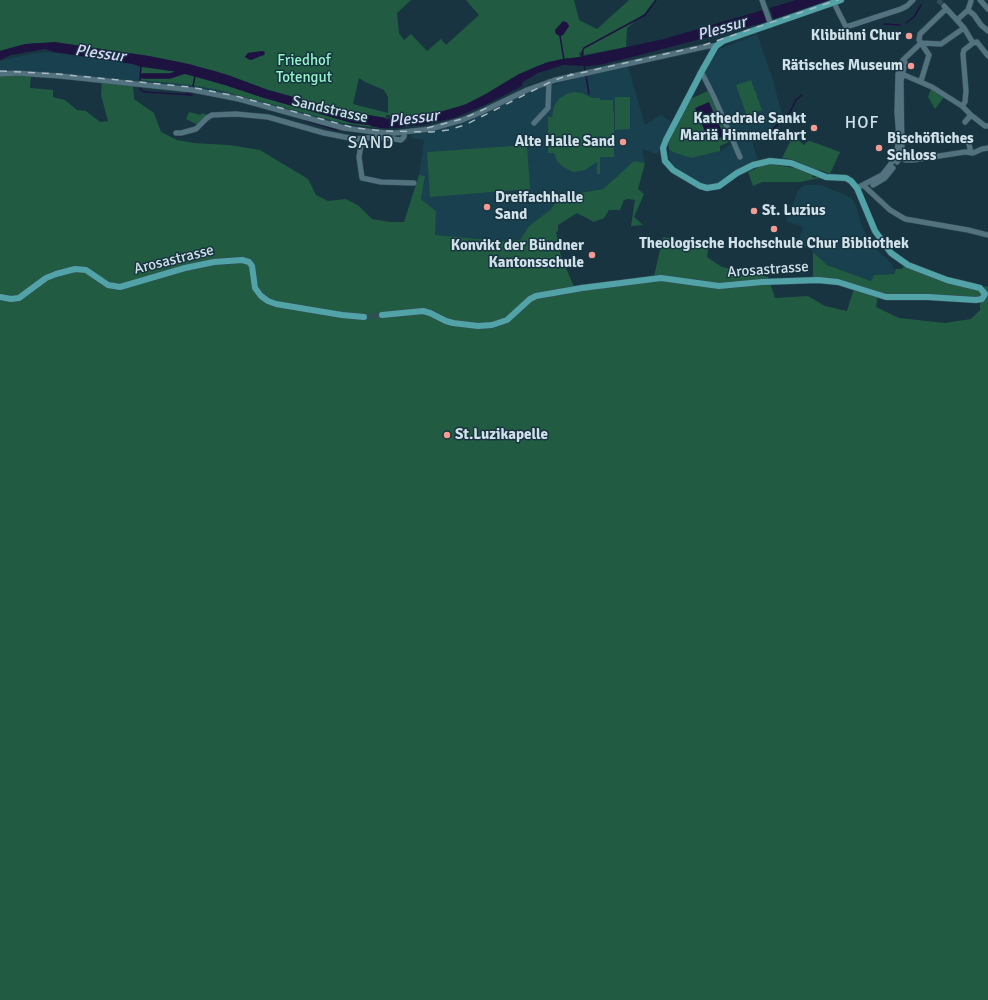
<!DOCTYPE html>
<meta charset="utf-8">
<style>
body{margin:0}
canvas{display:block;background:#173440}
</style>
<canvas width="988" height="1000"></canvas>
<script>
const c = document.querySelector('canvas').getContext('2d');
c.lineJoin = 'round';
function paint(path, color) {
  c.fillStyle = color;
  c.fill(path, 'evenodd');
}
function toPath(rows) {
  const path = new Path2D();
  for (const r of rows) {
    path.moveTo(r[0], r[1]);
    for (let i = 2; i < r.length; i += 2) path.lineTo(r[i], r[i + 1]);
  }
  return path;
}
function strokePath(path, color, width, dash) {
  c.strokeStyle = color;
  c.lineWidth = width;
  c.lineCap = dash ? 'butt' : 'round';
  c.setLineDash(dash || []);
  c.stroke(path);
}
function write(font, color, halo, rows, align = 'center') {
  c.font = font + ' Signika,sans-serif';
  c.lineWidth = 3;
  c.setLineDash([]);
  c.textBaseline = 'middle';
  c.strokeStyle = halo;
  c.fillStyle = color;
  for (const [text, x, y, turn = 0] of rows) {
    c.save();
    c.translate(x, y);
    c.rotate((+turn || 0) * Math.PI / 180);
    c.textAlign = isNaN(turn) ? turn : align;
    if (halo) c.strokeText(text, 0, 0);
    c.fillText(text, 0, 0);
    c.restore();
  }
}
const built = toPath([
 [757,34,773,80,781,111,785,117,770,129,770,132,752,142,758,159,740,167,724,180,717,183,709,185,700,183,678,169,672,164,669,157,669,149,674,152,691,158,720,151,734,143,703,72,720,49],
 [45,52,68,54,133,64,141,67,140,80,191,85,218,90,342,123,341,127,275,109,175,88,0,74,0,61,25,55],
 [627,63,645,125,661,115,672,123,660,146,658,154,642,149,645,163,634,161,603,189,561,196,550,210,529,226,520,240,501,241,434,235,436,211,421,200,425,176,419,175,424,140,411,138,411,134,445,128,463,123,540,86,546,87],
 [805,185,821,185,845,195,852,199,856,206,862,226,867,236,877,250,891,263,895,271,894,274,874,275,871,281,827,265,813,252,798,242,803,227,786,221,798,191,800,188]
]);
const green = toPath([
 [0,0,411,0,397,13,399,33,404,40,411,34,427,51,441,39,446,45,479,15,466,0,574,0,579,20,597,29,629,0,655,0,645,13,627,28,626,47,584,55,584,51,579,53,580,57,561,59,537,66,512,78,472,102,449,110,422,116,408,117,390,118,390,115,386,115,386,118,350,112,312,102,268,90,215,71,149,56,106,50,34,43,0,51],
 [564,21,568,23,569,26,563,35,559,36,555,33],
 [262,51,265,52,261,56,252,60,245,57,248,53],
 [359,78,365,82,384,90,388,97,388,113,353,104],
 [141,67,178,72,225,85,261,97,352,123,385,127,385,129,342,123,218,90,191,85,140,80],
 [0,74,31,74,30,88,53,90,53,97,65,100,77,110,86,111,100,122,108,121,101,95,102,81,133,84,134,99,154,113,161,132,177,140,194,143,229,145,260,150,308,179,316,195,328,201,346,199,359,206,372,219,390,222,404,222,419,175,425,176,421,199,436,211,435,235,501,241,520,240,529,226,550,210,561,196,603,189,634,161,645,163,638,189,644,194,634,217,643,225,631,226,635,200,628,199,624,200,620,210,609,210,604,218,594,222,577,213,558,225,558,231,556,232,561,256,574,287,654,276,663,237,709,244,707,257,722,267,768,277,775,298,808,296,825,306,847,311,854,288,813,279,813,252,827,265,871,281,874,275,894,274,896,269,902,269,906,263,982,289,985,286,988,287,988,1000,0,1000],
 [878,296,980,301,980,310,971,319,945,323,899,318,876,307],
 [751,80,762,110,747,116,736,85],
 [931,89,944,97,935,109,928,97],
 [708,91,729,137,728,140,729,142,720,146,720,151,691,158,673,152,669,149,668,141,690,99],
 [574,92,582,93,592,98,600,98,600,100,613,100,613,111,614,111,614,157,600,157,600,174,597,174,597,162,585,170,573,172,562,166,557,161,554,153,548,153,548,117,552,117,554,106,559,99,566,94],
 [615,97,630,97,630,129,615,130],
 [189,112,201,115,202,113,210,116,200,126,186,119],
 [793,136,804,145,808,141,810,141,840,152,830,174,820,170,819,171,791,159,782,158],
 [527,145,530,189,430,197,427,152],
 [770,164,795,168,813,175,812,177,816,178,817,176,820,178,800,182,762,182,753,186,748,172,764,165]
]);
const water = toPath([
 [796,0,829,0,774,19,773,18,770,8],
 [763,10,766,22,628,58,599,65,587,66,563,65,554,68,538,73,523,82,522,86,485,105,454,118,422,125,390,127,390,118,422,116,436,113,464,105,488,93,519,74,548,62,563,59,580,57,664,39],
 [563,21,567,23,569,26,563,35,560,36,556,34,555,30],
 [55,42,149,56,189,64,228,75,268,90,312,102,350,112,386,118,385,127,352,123,261,97,225,85,204,79,178,72,139,66,133,64,54,52,45,49,11,55,0,60,0,51,3,50,25,44],
 [263,51,265,53,264,55,258,57,250,60,245,57,248,53],
 [709,102,724,136,715,140,712,134,707,136,695,108]
]);
const stream = toPath([
 [906,23,914,17,921,5],
 [884,24,900,25],
 [560,36,564,60],
 [583,59,582,52,584,48,645,15,656,0],
 [584,64,589,94],
 [140,80,141,66],
 [193,86,195,76],
 [140,87,141,90,144,92,192,95],
 [187,95,187,93,191,93,192,92],
 [305,120,337,130],
 [748,141,765,134,772,130,790,112,796,100,802,95]
]);
const canal = toPath([
 [143,76,170,76,188,70]
]);
const river = toPath([
 [373,122,383,124,402,123]
]);
const minorTunnel = toPath([
 [938,0,944,6]
]);
const majorTunnel = toPath([
 [364,317,382,315]
]);
const minor = toPath([
 [762,0,771,25],
 [980,0,988,9],
 [834,3,846,27,901,9,907,6,913,0],
 [944,6,964,28,973,43,977,42,988,56],
 [968,10,974,15,981,25,988,31],
 [957,20,968,10,971,1],
 [921,43,941,44,964,28],
 [700,73,703,75,714,97,740,157],
 [0,74,16,73,60,76,193,90,239,99,344,128,374,132,395,133,430,129,462,120,479,113,527,90,555,80,708,46,716,46],
 [902,74,932,87,962,106,971,115,985,126,988,126],
 [921,81,929,55,919,40,920,34,946,9],
 [962,106,965,102,966,91,963,54,964,50,973,43],
 [965,122,971,115],
 [534,123,548,108,549,82],
 [176,133,181,133,196,129,207,118,212,115,236,114,268,117,324,133,355,139,379,137,401,140,404,137,405,132],
 [362,139,359,157,362,178,381,182,414,183],
 [969,144,971,153],
 [902,155,905,160,913,160,965,152,973,153,982,149,988,148],
 [897,162,902,155,901,81,905,62],
 [863,185,890,210,905,219,968,230,988,235],
 [873,185,885,178,893,168],
 [857,188,882,175,890,165,896,155,899,139,897,112,898,74,903,60,921,43]
]);
const major = toPath([
 [0,297,11,299,19,298,46,278,56,274,75,269,86,270,108,285,120,287,185,268,214,262,242,260,249,262,252,266,255,288,261,296,268,301,276,304,342,315,364,317],
 [382,315,423,311,430,313,446,321,453,323,478,326,492,325,507,320,530,299,536,296,582,288,661,278,719,286,762,282,818,280,838,282,886,297,928,297,976,300,982,299,985,294,980,288,947,280,908,265,891,253,875,231,857,188,851,181,846,178,826,177,791,163,770,161,753,165,737,173,719,186,707,188,700,186,673,170,665,161,663,148,666,140,703,69,716,46,723,41,841,0]
]);
const rail = toPath([
 [0,71,57,74,190,87,236,96,355,128,383,131,432,132,448,130,465,125,542,86,555,80,572,74],
 [567,76,701,46,838,0],
 [427,128,462,119,487,108]
]);
const markers = [
 [909,36,4,"#f59c92"],
 [911,66,4,"#f59c92"],
 [814,128,4,"#f59c92"],
 [623,142,4,"#f59c92"],
 [879,148,4,"#f59c92"],
 [487,207,4,"#f59c92"],
 [754,211,4,"#f59c92"],
 [774,229,4,"#f59c92"],
 [592,255,4,"#f59c92"],
 [447,435,4,"#f59c92"]
];
const poiNames = [
 ["Klibühni Chur",901,36],
 ["Rätisches Museum",903,66],
 ["Kathedrale Sankt",806,119],
 ["Mariä Himmelfahrt",806,136],
 ["Bischöfliches",887,139,"left"],
 ["Schloss",887,156,"left"],
 ["Alte Halle Sand",615,142],
 ["Dreifachhalle",495,198,"left"],
 ["Sand",495,215,"left"],
 ["St. Luzius",762,211,"left"],
 ["Theologische Hochschule Chur Bibliothek",774,244,"center"],
 ["Konvikt der Bündner",584,246],
 ["Kantonsschule",584,263],
 ["St.Luzikapelle",455,435,"left"]
];
const parkNames = [
 ["Friedhof",304,61],
 ["Totengut",304,78]
];
const streetNames = [
 ["Sandstrasse",330,110,13],
 ["Arosastrasse",174,260,-14],
 ["Arosastrasse",768,270,-4]
];
const waterNames = [
 ["Plessur",722,29,-16],
 ["Plessur",100,54,8],
 ["Plessur",414,119,-7]
];
const quarterNames = [
 ["HOF",862,124],
 ["SAND",371,144]
];
paint(built, '#19404e');
paint(green, '#215b42');
paint(water, '#1e1240');
strokePath(stream, '#1e1240', 1.5);
strokePath(canal, '#1e1240', 5.5);
strokePath(river, '#1e1240', 9);
strokePath(minorTunnel, '#334e59', 5, [5, 2.5]);
strokePath(majorTunnel, '#334e59', 6, [6, 3]);
strokePath(minor, '#364f59', 6);
strokePath(major, '#364f59', 7);
strokePath(minor, '#53727f', 5);
strokePath(major, '#52a3a8', 6);
strokePath(rail, '#a6b9c2', 1.5, [7, 7]);
for (const [x, y, r, color] of markers) {
  const dot = new Path2D();
  dot.arc(x, y, r, 0, 2 * Math.PI);
  c.fillStyle = color;
  c.fill(dot);
  strokePath(dot, '#173440', 1.5);
}
write('bold 15px', '#d1e1e9', '#173440', poiNames, 'right');
write('15px', '#95f5c6', '#173440', parkNames);
write('15px', '#d1e1e9', '#173440', streetNames);
write('italic 16px', '#dcd8f9', '#173440', waterNames);
c.letterSpacing = '1px';
write('17px', '#d1e1e9', '#173440', quarterNames);
c.letterSpacing = '0px';
</script>
